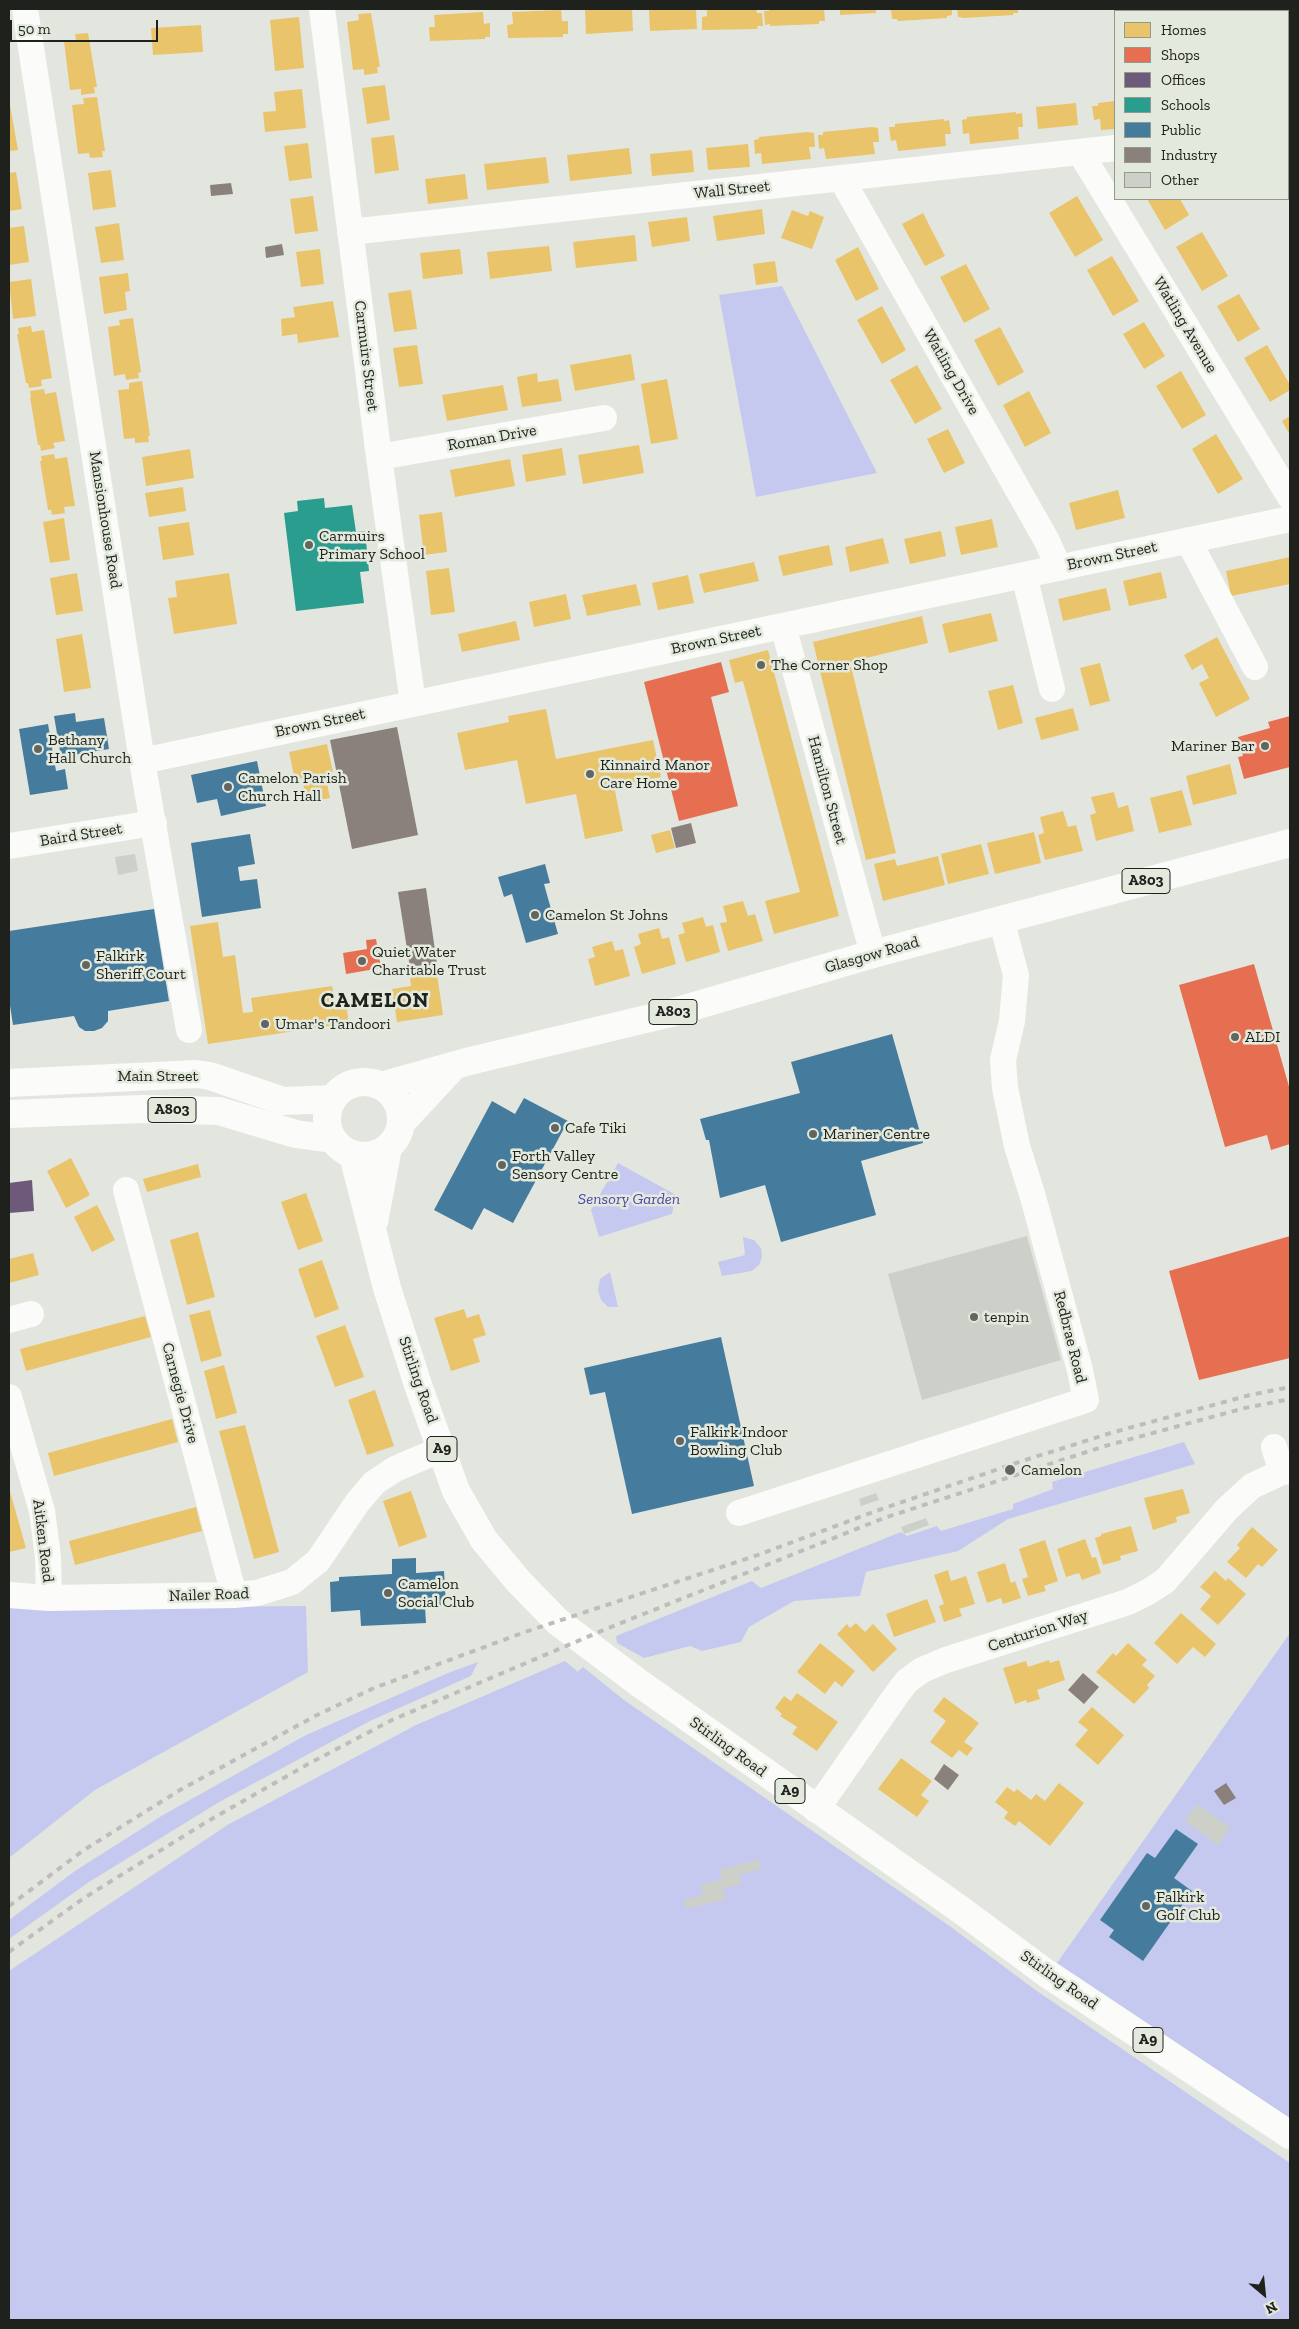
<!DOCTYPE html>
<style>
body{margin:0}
#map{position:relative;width:1299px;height:2329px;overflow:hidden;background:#e3e6df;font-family:"Zilla Slab",serif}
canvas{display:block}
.frame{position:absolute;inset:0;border:10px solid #1e211c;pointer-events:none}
.legend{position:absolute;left:1114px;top:10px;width:175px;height:190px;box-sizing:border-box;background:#e3e9dc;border:1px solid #94998f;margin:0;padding:6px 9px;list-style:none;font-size:15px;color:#1e211c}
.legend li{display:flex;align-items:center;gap:10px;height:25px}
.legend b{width:25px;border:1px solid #94998f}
.north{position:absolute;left:1239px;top:2269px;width:50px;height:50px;-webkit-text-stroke:4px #e3e9dc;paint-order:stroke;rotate:152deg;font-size:14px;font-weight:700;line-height:20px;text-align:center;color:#1e211c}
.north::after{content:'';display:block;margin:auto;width:18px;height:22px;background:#1e211c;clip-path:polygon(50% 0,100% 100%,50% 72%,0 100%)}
.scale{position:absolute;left:10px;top:20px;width:148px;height:22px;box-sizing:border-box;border:2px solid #1e211c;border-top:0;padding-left:6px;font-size:15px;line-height:18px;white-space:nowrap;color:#1e211c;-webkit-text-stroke:4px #e3e9dc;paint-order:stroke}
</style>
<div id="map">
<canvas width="1299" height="2329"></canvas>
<div class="frame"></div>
<ul class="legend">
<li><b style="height:14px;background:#e9c46a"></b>Homes</li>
<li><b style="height:14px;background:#e76f51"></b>Shops</li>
<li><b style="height:14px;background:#6d597a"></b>Offices</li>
<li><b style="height:14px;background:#2a9d8f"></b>Schools</li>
<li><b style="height:14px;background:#457b9d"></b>Public</li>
<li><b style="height:14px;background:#8a817c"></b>Industry</li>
<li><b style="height:14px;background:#cdcfc9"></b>Other</li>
</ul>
<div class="north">N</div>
<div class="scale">50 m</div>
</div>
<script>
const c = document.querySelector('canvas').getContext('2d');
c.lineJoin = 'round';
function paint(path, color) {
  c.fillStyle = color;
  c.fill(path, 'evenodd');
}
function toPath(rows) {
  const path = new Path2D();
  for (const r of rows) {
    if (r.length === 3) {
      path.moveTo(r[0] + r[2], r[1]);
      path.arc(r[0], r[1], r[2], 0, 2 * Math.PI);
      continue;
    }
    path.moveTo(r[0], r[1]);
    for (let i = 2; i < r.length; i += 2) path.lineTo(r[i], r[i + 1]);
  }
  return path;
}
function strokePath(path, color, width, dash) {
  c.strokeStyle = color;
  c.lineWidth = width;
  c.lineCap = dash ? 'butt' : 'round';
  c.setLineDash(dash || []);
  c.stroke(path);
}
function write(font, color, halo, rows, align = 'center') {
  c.font = font + ' "Zilla Slab",serif';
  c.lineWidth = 5;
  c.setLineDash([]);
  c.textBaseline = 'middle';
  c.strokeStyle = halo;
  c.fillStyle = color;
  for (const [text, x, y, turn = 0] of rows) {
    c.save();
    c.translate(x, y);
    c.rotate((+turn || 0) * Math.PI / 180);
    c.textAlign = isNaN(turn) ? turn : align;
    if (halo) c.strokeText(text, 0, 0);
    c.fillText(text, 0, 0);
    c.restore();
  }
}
const green = toPath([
 [782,286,877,473,756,497,719,295],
 [618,1163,676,1195,672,1214,599,1237,591,1210],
 [743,1237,754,1240,761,1248,762,1256,760,1264,752,1271,722,1276,718,1262,745,1255],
 [610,1272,618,1307,608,1307,601,1300,598,1290,600,1279],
 [1184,1442,1195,1464,1008,1519,958,1551,866,1572,860,1596,794,1601,749,1627,741,1642,702,1651,690,1646,644,1658,617,1643,616,1636,752,1581,761,1588,901,1532,907,1536,937,1526,941,1531,1013,1509,1013,1504,1053,1489,1052,1482],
 [9,1605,48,1608,306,1606,308,1672,95,1790,9,1858],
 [1290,1633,1290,2119,1057,1963],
 [565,1661,577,1671,576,1673,583,1667,624,1700,951,1927,1034,1989,1290,2163,1290,2320,9,2320,9,1971,229,1824,416,1725],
 [478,1662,471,1676,370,1721,221,1801,89,1882,9,1939,9,1920,75,1871,163,1815,306,1735,448,1673]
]);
const homes = toPath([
 [585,9,632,9,633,31,586,34],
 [649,9,696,9,697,29,650,31],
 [707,9,756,9,757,13,762,13,763,26,757,26,758,29,702,30,702,17,707,16],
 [769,9,824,9,825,21,819,21,819,24,770,26,770,24,765,25,764,11,769,11],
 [840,9,876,9,876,13,840,15],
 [891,9,952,9,952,15,947,16,947,18,898,21,897,19,892,19],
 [957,9,1018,9,1018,13,1013,13,1013,15,964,18,958,17],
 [561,10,562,21,568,21,568,34,563,34,563,37,508,38,507,25,513,24,512,12],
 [483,12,484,24,490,23,490,37,485,37,485,39,430,41,429,27,435,27,434,15],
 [371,13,380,67,377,67,378,73,364,75,364,69,353,70,347,22,359,20,358,14],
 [299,17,304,68,275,71,270,20],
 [201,25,203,52,153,55,151,28],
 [88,33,97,87,94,87,95,93,81,95,81,89,70,90,64,41,76,40,75,34],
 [1288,78,1290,78,1290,105,1288,105],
 [385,85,390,120,367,124,362,88],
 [302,89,306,128,265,132,263,112,276,111,274,92],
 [97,97,105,151,102,151,103,157,90,158,89,153,78,154,72,105,84,104,83,98],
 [9,99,18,150,9,151],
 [1115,101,1115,129,1101,130,1100,119,1094,120,1092,106,1098,106,1098,103],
 [1076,103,1078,125,1038,129,1036,107],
 [1016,112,1016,114,1022,113,1023,127,1018,127,1019,139,970,144,969,133,963,134,962,120,967,119,967,117],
 [944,119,944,121,949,120,951,134,945,134,946,146,898,151,896,140,891,141,889,127,895,127,895,124],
 [872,127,878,128,879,142,873,142,875,154,826,159,824,148,819,149,818,135,823,135,823,132],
 [808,132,814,133,815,147,809,147,811,159,762,164,761,153,755,154,754,140,759,139,759,137],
 [394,135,399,170,375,174,371,138],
 [308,143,312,178,289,181,284,146],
 [748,144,750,167,708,170,706,148],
 [629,148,632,174,570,181,567,155],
 [692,150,694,172,652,176,650,154],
 [546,157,549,183,487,190,484,164],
 [111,170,116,207,93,210,88,173],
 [16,172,22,209,9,211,9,173],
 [465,174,468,199,428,204,425,179],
 [313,196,318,231,295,234,290,199],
 [1077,196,1103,240,1075,257,1049,213],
 [1147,199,1180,199,1189,215,1165,230],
 [762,209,765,234,717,241,713,216],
 [792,210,808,216,810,211,824,217,812,249,781,238],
 [923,213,945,256,925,266,902,224],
 [687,217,690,241,652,247,648,222],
 [119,223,124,260,101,263,95,227],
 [24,226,29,262,9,265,9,228],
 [1202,232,1228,276,1202,291,1176,247],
 [635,235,637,261,576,268,573,242],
 [549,246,552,271,490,279,487,252],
 [858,247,879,289,856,301,835,260],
 [320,249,324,284,301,287,296,252],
 [460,249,463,274,423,279,420,253],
 [1112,256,1139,301,1113,316,1087,270],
 [775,261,778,282,756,285,753,264],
 [966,264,990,309,964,323,940,277],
 [128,273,130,291,125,292,127,310,104,314,99,277],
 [31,279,36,316,13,319,9,282],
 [411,290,417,329,394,332,388,293],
 [1239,294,1260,329,1238,342,1217,306],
 [333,301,339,337,298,343,297,334,282,336,281,319,295,317,293,307],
 [882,306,906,350,882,364,857,320],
 [133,318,141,372,138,373,139,378,126,380,125,374,114,376,108,327,120,325,119,320],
 [1144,322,1165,356,1144,369,1123,334],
 [31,326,32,332,44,330,52,378,41,380,42,386,29,388,28,383,26,383,17,334,19,334,18,328],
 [1000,327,1024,372,998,386,974,340],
 [417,345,423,384,399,387,393,348],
 [1267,345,1290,385,1290,390,1270,402,1244,358],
 [631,354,635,380,575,391,570,365],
 [917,365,942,409,915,424,890,380],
 [1181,371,1206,415,1182,429,1156,386],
 [537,373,538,382,558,379,562,401,522,407,517,377],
 [667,379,678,439,651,444,641,384],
 [142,381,150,436,148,436,149,442,135,443,135,438,124,439,118,390,129,389,129,383],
 [503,385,508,410,447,421,442,395],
 [44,389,45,394,56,392,65,441,53,443,55,448,41,451,40,445,38,445,30,397,31,397,30,391],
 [1029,391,1051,433,1025,447,1003,405],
 [1290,416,1290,435,1282,421],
 [948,429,965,463,944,473,927,439],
 [1216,434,1243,479,1218,494,1192,449],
 [639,445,644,473,583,484,578,455],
 [562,448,566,475,526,482,522,455],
 [190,449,194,478,146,486,142,457],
 [54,454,55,459,67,457,75,506,64,507,65,513,52,515,51,510,48,510,40,461,42,461,41,456],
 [510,459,515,486,455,497,450,470],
 [183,487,186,511,149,517,145,493],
 [1118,490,1125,518,1076,530,1069,503],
 [442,512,447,552,424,555,419,515],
 [64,518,70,560,50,563,43,522],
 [992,519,998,547,961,555,955,527],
 [189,522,194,555,163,560,158,527],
 [941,531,946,556,910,564,904,539],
 [883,538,889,563,850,572,845,547],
 [829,545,833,565,783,576,778,556],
 [1290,557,1290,584,1231,596,1226,571],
 [754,562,759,581,704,593,699,574],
 [449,568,455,612,431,615,426,571],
 [1161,572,1167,598,1129,606,1123,581],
 [77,573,83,611,56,615,50,578],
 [229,573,237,624,174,634,168,598,177,597,175,581],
 [688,575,694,603,658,610,652,583],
 [636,584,641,605,587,616,582,595],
 [1106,588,1111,610,1063,621,1058,599],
 [566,594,571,619,534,627,529,602],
 [991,613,998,641,949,653,942,624],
 [922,616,928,643,850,662,896,853,866,860,813,642],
 [516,621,520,640,462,652,458,634],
 [82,634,91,688,64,692,56,639],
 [1217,637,1250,699,1216,717,1199,683,1209,678,1202,664,1192,670,1184,655],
 [768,650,839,916,774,934,765,901,800,892,743,681,735,683,729,660],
 [1100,663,1110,701,1090,706,1080,668],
 [1013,685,1023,723,998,730,988,691],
 [1073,708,1079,730,1041,740,1035,718],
 [546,709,556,759,653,740,661,777,614,786,623,831,585,839,576,794,526,804,517,760,465,770,457,733,509,722,508,716],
 [327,744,333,772,325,774,330,798,307,802,302,778,295,780,289,752],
 [1230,764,1237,794,1193,805,1186,776],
 [1182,790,1192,825,1159,833,1150,798],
 [1114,792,1118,808,1128,805,1134,831,1096,841,1090,815,1096,813,1091,797],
 [1063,811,1068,827,1076,825,1083,851,1045,860,1038,835,1044,833,1040,817],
 [670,830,675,848,656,853,651,835],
 [1034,832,1041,863,995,874,987,843],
 [981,844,989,874,948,884,941,854],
 [938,856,945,885,883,901,874,864,895,859,897,866],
 [743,901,748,916,755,914,763,941,728,951,720,923,727,922,723,906],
 [703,917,706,927,713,925,720,952,686,962,678,935,685,933,682,923],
 [218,922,223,957,235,955,243,1013,253,1012,251,998,332,986,335,1000,345,998,349,1023,208,1044,190,926],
 [659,928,662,939,669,937,676,964,642,974,634,947,641,944,638,934],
 [612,941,615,951,623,949,630,976,595,986,588,959,595,957,592,947],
 [437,974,443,1015,397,1022,392,989,411,986,410,978],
 [71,1158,90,1195,66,1208,47,1171],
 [198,1164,201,1177,147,1192,143,1179],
 [306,1193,323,1241,298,1250,281,1202],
 [97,1205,115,1240,92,1252,74,1217],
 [198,1232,215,1297,187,1305,170,1240],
 [33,1253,39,1275,9,1283,9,1259],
 [322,1260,339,1309,315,1318,298,1269],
 [464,1309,467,1318,479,1314,486,1335,473,1339,480,1362,451,1371,434,1318],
 [210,1310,222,1356,201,1362,189,1315],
 [145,1316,151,1337,26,1371,20,1349],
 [345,1325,364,1377,335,1387,316,1336],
 [224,1365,237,1413,216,1419,204,1371],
 [375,1390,394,1446,367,1455,348,1400],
 [172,1419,178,1442,54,1476,48,1453],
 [245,1425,279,1552,254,1559,219,1431],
 [9,1488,26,1548,9,1552],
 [1183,1489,1190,1513,1176,1517,1177,1522,1153,1530,1144,1498],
 [411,1491,427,1537,399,1547,383,1501],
 [196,1507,202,1531,75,1565,69,1541],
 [1131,1526,1138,1551,1120,1556,1121,1560,1103,1565,1095,1538,1101,1536,1101,1534],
 [1252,1527,1278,1550,1262,1567,1258,1564,1246,1578,1227,1562,1240,1548,1237,1545],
 [1085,1539,1092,1558,1096,1557,1101,1573,1082,1580,1079,1573,1066,1577,1057,1549],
 [1045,1540,1058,1581,1044,1586,1046,1591,1028,1596,1022,1579,1028,1577,1019,1549],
 [1005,1563,1011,1583,1015,1581,1021,1598,1003,1604,1001,1598,987,1603,977,1572],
 [948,1570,951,1581,966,1576,975,1604,959,1609,962,1616,944,1622,939,1606,944,1604,934,1575],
 [1215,1571,1226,1581,1228,1578,1246,1594,1218,1625,1200,1609,1211,1596,1200,1587],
 [927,1599,936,1622,894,1637,886,1614],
 [1181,1613,1216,1644,1205,1657,1193,1647,1177,1664,1154,1643],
 [856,1623,865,1632,873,1624,897,1649,873,1672,837,1634,847,1624,850,1628],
 [820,1643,855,1671,842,1687,835,1681,825,1694,797,1672],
 [1128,1643,1147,1660,1142,1665,1155,1676,1147,1685,1149,1688,1134,1704,1096,1672,1113,1653,1116,1656],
 [1049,1660,1050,1663,1059,1660,1065,1680,1037,1690,1040,1699,1027,1703,1026,1700,1015,1704,1003,1668,1026,1661,1028,1667],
 [797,1693,838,1722,817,1751,792,1734,797,1727,780,1716,782,1714,775,1708,784,1696,791,1701],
 [944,1697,979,1723,964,1742,973,1748,967,1756,959,1750,952,1758,930,1742,946,1721,933,1711],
 [1092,1707,1124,1735,1098,1765,1075,1745,1088,1730,1078,1722],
 [901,1758,932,1781,921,1795,929,1801,917,1817,878,1789],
 [1059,1783,1084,1803,1050,1846,1019,1821,1015,1826,1004,1818,1008,1812,995,1802,1007,1787,1014,1792,1017,1789,1031,1800,1036,1794,1045,1801]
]);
const shops = toPath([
 [721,662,729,692,711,697,738,806,679,821,644,682],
 [1290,716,1290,767,1244,779,1238,757,1243,756,1238,737,1270,728,1268,722],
 [376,939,381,968,346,974,343,953,367,949,366,940],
 [1254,964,1290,1090,1290,1144,1271,1150,1267,1135,1225,1147,1179,985],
 [1290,1236,1290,1358,1199,1380,1169,1271]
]);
const offices = toPath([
 [32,1180,34,1211,9,1213,9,1183]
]);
const schools = toPath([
 [324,498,325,508,352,505,356,532,365,531,369,571,360,572,364,603,296,611,284,513,298,511,297,501]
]);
const public = toPath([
 [75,713,76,722,104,718,109,749,61,757,54,716],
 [48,724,56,771,65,769,68,789,30,795,19,729],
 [257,761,266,806,221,816,217,799,197,803,191,775],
 [250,834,255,864,238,867,240,881,257,879,261,908,202,917,191,843],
 [545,864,550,883,544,884,558,934,526,943,512,894,504,897,498,877],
 [154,909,169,1001,108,1011,108,1021,102,1028,94,1031,85,1031,79,1027,74,1016,13,1025,9,999,9,931],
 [892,1034,923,1143,861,1161,876,1215,781,1242,765,1185,720,1198,709,1140,706,1140,700,1119,800,1093,791,1062],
 [524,1098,568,1121,513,1223,484,1208,472,1230,434,1210,492,1101,515,1114],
 [721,1337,754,1486,632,1514,605,1392,590,1395,584,1368],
 [416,1558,416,1573,444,1571,446,1605,425,1607,426,1623,361,1626,360,1610,331,1612,330,1582,339,1581,339,1577,392,1574,392,1559],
 [1176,1829,1198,1844,1174,1878,1192,1891,1143,1961,1109,1937,1114,1930,1100,1920,1147,1853,1155,1858]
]);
const industry = toPath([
 [231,183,233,194,211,196,210,185],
 [282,244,284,255,266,258,265,247],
 [397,727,418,835,352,849,330,740],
 [691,823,696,843,676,848,671,828],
 [426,888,437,964,410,968,398,892],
 [1083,1673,1099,1687,1084,1704,1068,1690],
 [944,1764,959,1775,948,1790,934,1779],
 [1226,1783,1236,1798,1224,1805,1214,1791]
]);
const building = toPath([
 [135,854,138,871,118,875,115,857],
 [1027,1236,1061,1360,922,1400,888,1274],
 [876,1493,879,1500,861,1506,859,1499],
 [926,1518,929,1525,904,1534,901,1527],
 [1197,1804,1230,1827,1218,1845,1185,1821],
 [759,1859,761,1869,739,1875,742,1884,723,1889,726,1899,686,1909,684,1900,703,1895,700,1885,722,1879,719,1870]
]);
const minor = toPath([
 [25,9,142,761,189,1030],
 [322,9,379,457,413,704],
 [1288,129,1290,129],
 [1080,152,1290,497],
 [841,178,1047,541,1059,568],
 [350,232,1115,148],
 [379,457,604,418],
 [1188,540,1255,667],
 [1024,575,1052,689],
 [783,626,873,954],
 [142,761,1290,519],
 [9,846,154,823],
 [126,1190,234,1595],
 [9,1320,31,1314],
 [9,1397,42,1511,48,1557,49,1598],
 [1274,1447,1282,1472],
 [739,1513,1086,1400,1080,1370,1033,1197,1017,1146,1005,1088,1003,1060,1012,1021,1016,975,1001,919],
 [9,1595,49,1598,234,1595,257,1593,292,1582,318,1561,357,1503,374,1483,395,1469,442,1449],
 [816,1810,897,1694,907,1681,922,1670,946,1660,1128,1602,1148,1592,1165,1581,1227,1509,1252,1486,1282,1472,1290,1471]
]);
const major = toPath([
 [364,1119,37],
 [9,1083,196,1074,210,1076,283,1101,333,1099],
 [381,1086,470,1061,667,1014,873,954,1290,843],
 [9,1114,142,1109,219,1111,296,1134,332,1139],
 [401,1123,453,1067],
 [353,1155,387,1288,418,1385,456,1491,484,1540,519,1582,558,1622,639,1683,961,1910,1046,1973,1290,2135],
 [374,1222,388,1148]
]);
const rail = toPath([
 [9,1906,84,1850,180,1790,315,1716,374,1688,525,1632,755,1556,876,1511,1019,1462,1114,1432,1250,1395,1290,1387],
 [9,1952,84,1898,208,1821,310,1763,392,1720,606,1629,884,1518,1105,1446,1245,1408,1290,1399]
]);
const markers = [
 [309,545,5,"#636660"],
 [761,665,5,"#636660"],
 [1265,746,5,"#636660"],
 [38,749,5,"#636660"],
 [590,774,5,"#636660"],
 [228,787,5,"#636660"],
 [535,915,5,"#636660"],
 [362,961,5,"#636660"],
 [86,965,5,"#636660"],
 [265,1024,5,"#636660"],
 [1235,1037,5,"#636660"],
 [555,1128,5,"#636660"],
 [813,1134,5,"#636660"],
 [502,1165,5,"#636660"],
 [974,1317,5,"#636660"],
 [680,1441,5,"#636660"],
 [1010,1470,6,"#636660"],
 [388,1593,5,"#636660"],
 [1146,1906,5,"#636660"]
];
const shields = [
 [1146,881,48],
 [673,1012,48],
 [172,1110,48],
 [442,1449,30],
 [790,1791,30],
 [1148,2040,30]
];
const shieldNames = [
 ["A803",1146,881],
 ["A803",673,1012],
 ["A803",172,1110],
 ["A9",442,1449],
 ["A9",790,1791],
 ["A9",1148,2040]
];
const streetNames = [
 ["Wall Street",732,190,-6],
 ["Watling Avenue",1185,325,59],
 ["Carmuirs Street",366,356,83],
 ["Watling Drive",951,372,60],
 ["Roman Drive",492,438,-10],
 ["Mansionhouse Road",105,520,81],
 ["Brown Street",1112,556,-12],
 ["Brown Street",716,640,-12],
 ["Brown Street",320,723,-12],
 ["Hamilton Street",827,790,75],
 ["Baird Street",81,835,-9],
 ["Glasgow Road",872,955,-16],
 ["Main Street",158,1076],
 ["Redbrae Road",1070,1337,76],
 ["Stirling Road",418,1380,71],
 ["Carnegie Drive",180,1393,75],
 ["Aitken Road",43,1541,83],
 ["Nailer Road",209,1595,-2],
 ["Centurion Way",1038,1631,-18],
 ["Stirling Road",728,1747,36],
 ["Stirling Road",1059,1980,35]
];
const poiNames = [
 ["Carmuirs",319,536],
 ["Primary School",319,554],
 ["The Corner Shop",771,665],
 ["Bethany",48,740],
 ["Hall Church",48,758],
 ["Mariner Bar",1255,746,"right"],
 ["Kinnaird Manor",600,765],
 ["Care Home",600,783],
 ["Camelon Parish",238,778],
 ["Church Hall",238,796],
 ["Camelon St Johns",545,915],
 ["Quiet Water",372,952],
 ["Charitable Trust",372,970],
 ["Falkirk",96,956],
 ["Sheriff Court",96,974],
 ["Umar's Tandoori",275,1024],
 ["ALDI",1245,1037],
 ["Cafe Tiki",565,1128],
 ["Mariner Centre",823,1134],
 ["Forth Valley",512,1156],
 ["Sensory Centre",512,1174],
 ["tenpin",984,1317],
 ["Falkirk Indoor",690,1432],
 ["Bowling Club",690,1450],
 ["Camelon",1021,1470],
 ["Camelon",398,1584],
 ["Social Club",398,1602],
 ["Falkirk",1156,1897],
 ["Golf Club",1156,1915]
];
const parkNames = [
 ["Sensory Garden",629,1199]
];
const districtNames = [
 ["CAMELON",375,1001]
];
paint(green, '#c5c9ef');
paint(homes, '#e9c46a');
paint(shops, '#e76f51');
paint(offices, '#6d597a');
paint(schools, '#2a9d8f');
paint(public, '#457b9d');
paint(industry, '#8a817c');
paint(building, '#cdcfc9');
strokePath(minor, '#fbfbfa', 26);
strokePath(major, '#fbfbfa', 28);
strokePath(rail, '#bdbdbc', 4, [6, 6]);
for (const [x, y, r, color] of markers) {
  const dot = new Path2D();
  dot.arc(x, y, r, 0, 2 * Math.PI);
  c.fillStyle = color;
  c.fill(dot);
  strokePath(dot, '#e3e9dc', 2);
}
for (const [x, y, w] of shields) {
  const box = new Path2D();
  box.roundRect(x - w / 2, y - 12.5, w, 25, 4);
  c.fillStyle = '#e3e9dc';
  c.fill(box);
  strokePath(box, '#1e211c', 1);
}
write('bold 15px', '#1e211c', null, shieldNames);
write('16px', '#1e211c', '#e3e9dc', streetNames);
write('16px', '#1e211c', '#e3e9dc', poiNames, 'left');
write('italic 16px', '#4d47a9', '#e3e9dc', parkNames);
c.letterSpacing = '1px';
write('bold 21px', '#1e211c', '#e3e9dc', districtNames);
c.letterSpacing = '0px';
</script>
